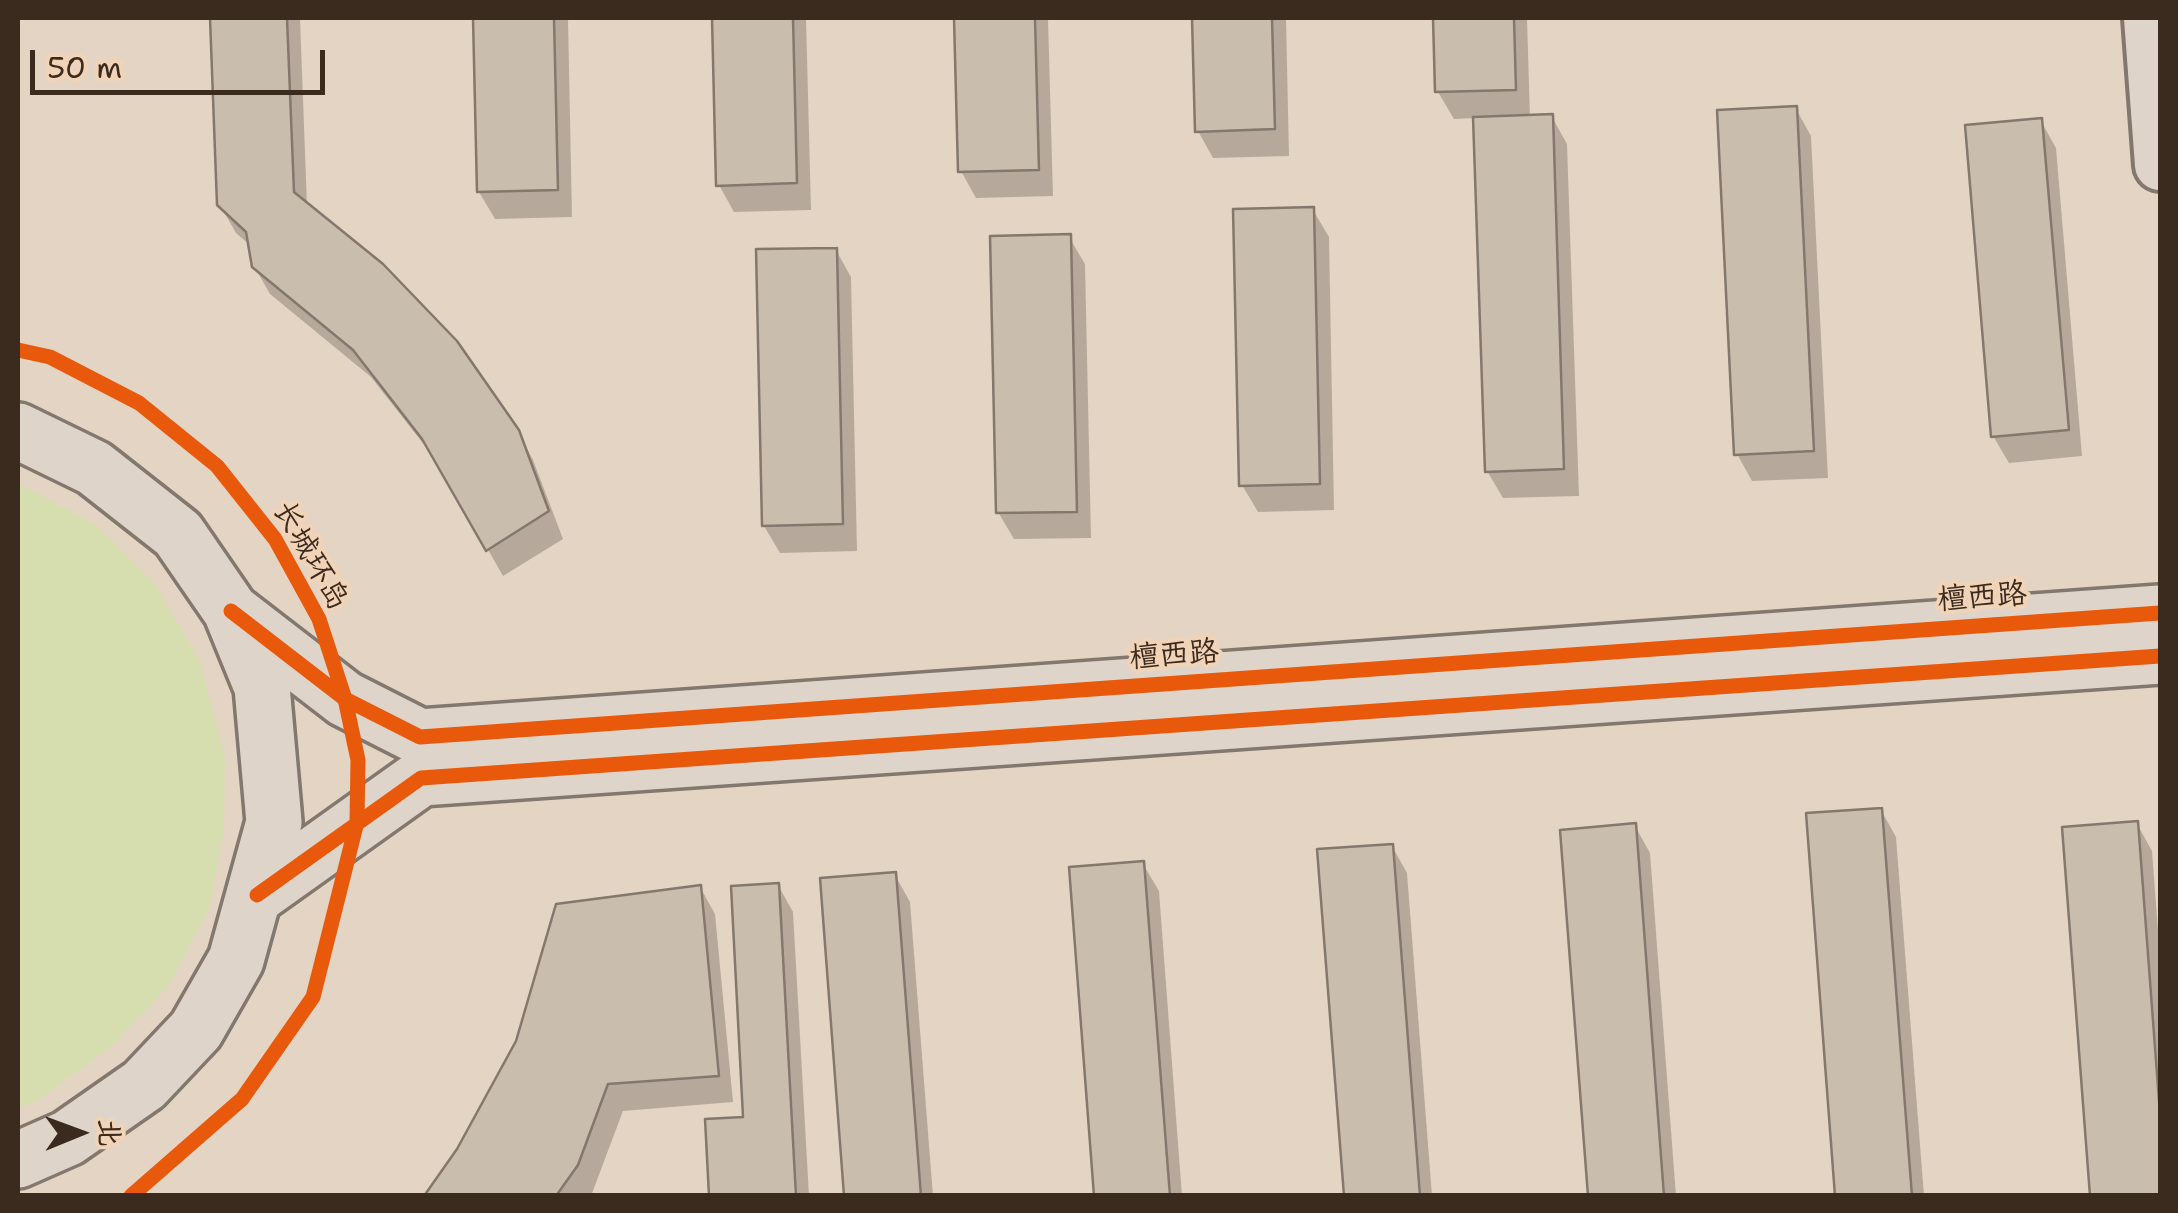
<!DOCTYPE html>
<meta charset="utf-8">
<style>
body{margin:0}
#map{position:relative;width:2178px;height:1213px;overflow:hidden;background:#e4d4c4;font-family:"Shantell Sans","LXGW WenKai TC",sans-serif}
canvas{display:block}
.frame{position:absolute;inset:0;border:20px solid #3b2a1e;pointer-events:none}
.north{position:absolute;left:30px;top:1083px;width:100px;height:100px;-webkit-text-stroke:8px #f1d3b7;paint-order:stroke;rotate:89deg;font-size:28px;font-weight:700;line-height:40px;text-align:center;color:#3b2a1e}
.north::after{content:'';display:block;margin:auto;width:35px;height:45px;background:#3b2a1e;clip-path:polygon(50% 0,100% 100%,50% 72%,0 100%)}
.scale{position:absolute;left:30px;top:50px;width:295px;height:45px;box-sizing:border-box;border:5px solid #3b2a1e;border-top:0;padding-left:12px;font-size:30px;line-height:35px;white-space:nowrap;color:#3b2a1e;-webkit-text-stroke:8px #f1d3b7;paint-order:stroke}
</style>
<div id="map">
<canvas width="2178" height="1213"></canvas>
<div class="frame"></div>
<div class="north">北</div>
<div class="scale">50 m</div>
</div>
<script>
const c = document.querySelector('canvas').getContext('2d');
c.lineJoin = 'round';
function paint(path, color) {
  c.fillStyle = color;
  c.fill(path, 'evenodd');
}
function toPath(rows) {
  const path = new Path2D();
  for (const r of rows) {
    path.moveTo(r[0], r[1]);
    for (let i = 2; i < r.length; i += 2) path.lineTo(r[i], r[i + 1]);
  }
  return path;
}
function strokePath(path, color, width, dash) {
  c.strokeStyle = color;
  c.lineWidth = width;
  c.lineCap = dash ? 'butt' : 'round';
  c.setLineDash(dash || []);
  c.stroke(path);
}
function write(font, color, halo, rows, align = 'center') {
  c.font = font + ' "Shantell Sans","LXGW WenKai TC",sans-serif';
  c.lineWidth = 8;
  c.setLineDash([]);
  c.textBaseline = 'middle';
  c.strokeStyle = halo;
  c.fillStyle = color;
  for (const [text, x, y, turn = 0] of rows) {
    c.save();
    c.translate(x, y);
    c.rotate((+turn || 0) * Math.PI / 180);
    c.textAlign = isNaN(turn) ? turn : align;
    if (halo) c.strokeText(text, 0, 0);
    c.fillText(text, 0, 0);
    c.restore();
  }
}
const green = toPath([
 [18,483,96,525,154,582,200,661,225,758,224,831,209,909,170,984,110,1048,35,1102,18,1108]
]);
const shadow = toPath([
 [212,18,300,18,307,206,517,431,533,460,563,539,503,576,440,465,371,377,270,294,254,266,251,246,236,233,220,205],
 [476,18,568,18,572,217,495,219,479,192],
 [715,18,806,18,811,210,734,212,719,185],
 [957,18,1048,18,1053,196,976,198,961,171],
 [1195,18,1286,18,1289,156,1213,158,1198,131],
 [1436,18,1527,18,1530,118,1552,117,1567,144,1579,496,1503,498,1487,471,1476,118,1454,119,1438,92],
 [1796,109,1811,136,1828,478,1752,481,1737,454],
 [2041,121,2056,148,2082,456,2009,463,1993,436],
 [1313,210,1329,237,1334,510,1258,512,1242,485],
 [1069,237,1085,264,1091,538,1014,539,998,512],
 [836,250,851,277,857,551,780,553,764,526],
 [1881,810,1896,837,1924,1196,1838,1196],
 [2137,824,2152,851,2160,957,2160,1196,2093,1196],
 [1635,826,1650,853,1676,1196,1590,1196],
 [1392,846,1407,873,1432,1196,1346,1196],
 [1143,864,1159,891,1182,1196,1096,1196],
 [895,875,910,902,933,1196,847,1196],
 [778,885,793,912,809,1196,711,1196,746,1119],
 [700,887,715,914,733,1102,623,1111,591,1196,427,1196]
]);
const building = toPath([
 [210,18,287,18,294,192,383,264,457,341,519,430,549,511,486,551,422,439,353,350,252,267,246,232,217,205,210,18],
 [473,18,554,18,558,190,477,192,473,18],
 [712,18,793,18,797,183,716,186,712,18],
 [954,18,1035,18,1039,170,958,172,954,18],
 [1192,18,1272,18,1275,129,1195,132,1192,18],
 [1433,18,1514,18,1516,90,1435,92,1433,18],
 [1797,106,1814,451,1734,455,1717,110,1797,106],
 [1553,114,1564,469,1485,472,1473,117,1553,114],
 [2042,118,2069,430,1991,437,1965,125,2042,118],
 [1314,207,1320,484,1239,486,1233,209,1314,207],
 [1071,234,1077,512,996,513,990,236,1071,234],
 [837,248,843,524,762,526,756,249,837,248],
 [1882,808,1912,1196,1835,1196,1806,813,1882,808],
 [2138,821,2160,1114,2160,1196,2090,1196,2062,827,2138,821],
 [1636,823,1664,1196,1588,1196,1560,830,1636,823],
 [1393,844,1420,1196,1344,1196,1317,849,1393,844],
 [1144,861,1170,1196,1094,1196,1069,867,1144,861],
 [896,872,921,1196,844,1196,820,878,896,872],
 [779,883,796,1196,709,1196,705,1119,743,1117,731,886,779,883],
 [701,885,719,1076,608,1084,578,1165,556,1196,424,1196,457,1149,516,1041,556,904,701,885]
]);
const minor = toPath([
 [2149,18,2160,165]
]);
const major = toPath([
 [18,431,94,468,178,534,231,611,262,687,274,822,236,960,196,1030,144,1085,68,1138,18,1160],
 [231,611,345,699,420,737,2160,613],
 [257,895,421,778,2160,656]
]);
const cycleway = toPath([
 [18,350,50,357,139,403,217,466,275,539,319,619,345,699,358,760,357,822,313,997,242,1099,131,1196],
 [231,611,345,699,420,737,2160,613],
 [257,895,421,778,2160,656]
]);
const streetNames = [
 ["长城环岛",310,556,60],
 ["檀西路",1982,598,-4],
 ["檀西路",1174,656,-4]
];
paint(green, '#d6deb0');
paint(shadow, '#0003');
paint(building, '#c9bdad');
strokePath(building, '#82786e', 2.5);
strokePath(minor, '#82786e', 58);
strokePath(major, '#82786e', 62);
strokePath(minor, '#dfd4c9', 50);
strokePath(major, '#dfd4c9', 55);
strokePath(cycleway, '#e8590c', 15);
write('30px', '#3b2a1e', '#f1d3b7', streetNames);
</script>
